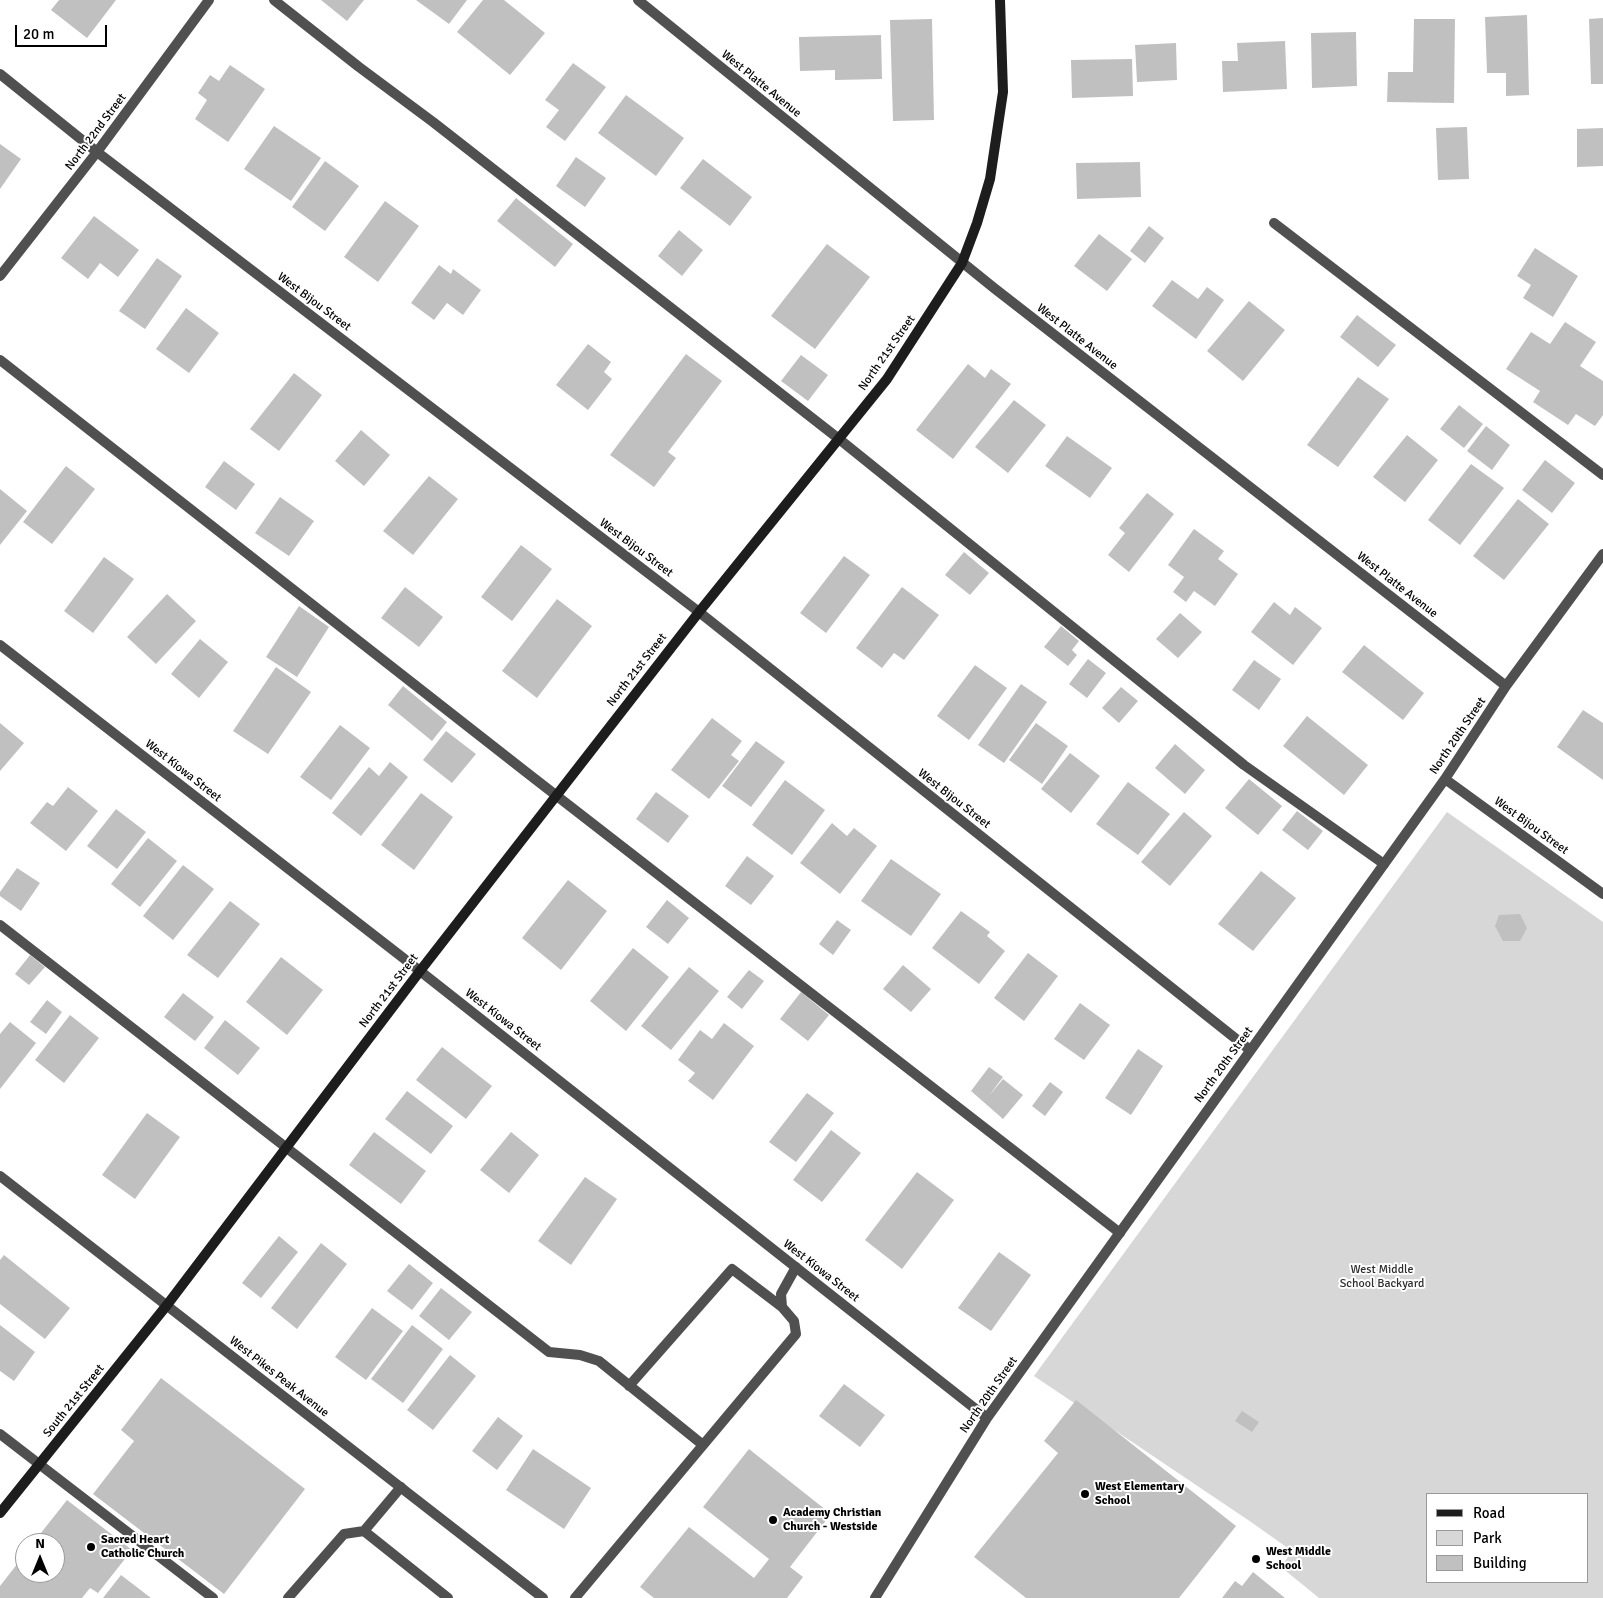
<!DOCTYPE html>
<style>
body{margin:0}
#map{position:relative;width:1603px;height:1598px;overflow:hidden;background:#fff;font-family:Signika,sans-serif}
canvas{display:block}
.legend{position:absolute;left:1426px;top:1493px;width:162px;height:90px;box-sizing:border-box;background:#fff;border:1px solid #999;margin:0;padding:6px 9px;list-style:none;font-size:15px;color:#000}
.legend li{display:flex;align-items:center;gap:10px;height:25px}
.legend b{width:25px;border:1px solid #999}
.north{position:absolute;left:15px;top:1533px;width:50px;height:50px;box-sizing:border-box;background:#fff;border:1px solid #999;border-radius:50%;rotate:0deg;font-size:14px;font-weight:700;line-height:20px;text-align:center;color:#000}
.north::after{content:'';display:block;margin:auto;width:18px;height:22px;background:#000;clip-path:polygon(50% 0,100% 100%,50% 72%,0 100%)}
.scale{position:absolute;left:15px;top:25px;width:92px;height:22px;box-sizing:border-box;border:2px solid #000;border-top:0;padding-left:6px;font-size:15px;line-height:18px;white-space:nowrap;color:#000;-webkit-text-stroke:4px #fff;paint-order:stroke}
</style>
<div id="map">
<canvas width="1603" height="1598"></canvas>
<ul class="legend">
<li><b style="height:6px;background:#1d1d1d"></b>Road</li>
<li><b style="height:14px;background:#d7d7d7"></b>Park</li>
<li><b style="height:14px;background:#c0c0c0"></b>Building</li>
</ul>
<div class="north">N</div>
<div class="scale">20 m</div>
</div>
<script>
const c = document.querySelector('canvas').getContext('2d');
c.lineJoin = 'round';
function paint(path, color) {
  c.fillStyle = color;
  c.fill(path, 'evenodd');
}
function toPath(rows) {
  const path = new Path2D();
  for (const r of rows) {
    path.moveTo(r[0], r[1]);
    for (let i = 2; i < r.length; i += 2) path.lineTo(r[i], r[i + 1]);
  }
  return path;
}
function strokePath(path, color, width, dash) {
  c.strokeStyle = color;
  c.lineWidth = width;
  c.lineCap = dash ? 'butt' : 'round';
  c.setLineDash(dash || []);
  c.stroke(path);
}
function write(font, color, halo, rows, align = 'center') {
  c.font = font + ' Signika,sans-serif';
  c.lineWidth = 4;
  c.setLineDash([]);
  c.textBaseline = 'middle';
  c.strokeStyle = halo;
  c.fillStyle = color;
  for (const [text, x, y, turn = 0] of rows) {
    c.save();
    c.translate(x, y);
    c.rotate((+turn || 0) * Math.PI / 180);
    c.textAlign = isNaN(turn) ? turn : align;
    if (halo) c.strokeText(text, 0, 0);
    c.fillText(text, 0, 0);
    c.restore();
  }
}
const green = toPath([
 [1447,812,1603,922,1603,1598,1319,1598,1281,1567,1292,1551,1251,1522,1034,1376],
 [1427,1494,1587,1494,1587,1582,1427,1582]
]);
const building = toPath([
 [59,0,116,0,87,38,51,10],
 [321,0,364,0,347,21],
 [416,0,467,0,449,24],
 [483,0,504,0,545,33,510,75,457,32],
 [1527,15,1529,95,1506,96,1506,73,1487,73,1485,17],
 [1603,18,1603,84,1591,84,1589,19],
 [932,19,934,120,893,121,890,20],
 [1414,19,1455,19,1454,103,1387,102,1388,72,1413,72],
 [1356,32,1357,86,1312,88,1311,33],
 [881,35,882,79,835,80,835,70,800,71,799,37],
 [1285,41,1287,89,1223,92,1222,61,1238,61,1237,43],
 [1176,43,1177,80,1137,82,1135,45],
 [1132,59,1133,96,1072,98,1071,60],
 [573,63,606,87,565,141,546,127,559,110,545,100],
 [230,65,265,89,228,142,195,119,207,100,198,93,210,75,219,81],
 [626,95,684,138,656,176,598,133],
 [274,126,321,158,291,201,244,169],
 [1467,127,1469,179,1438,180,1436,128],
 [1603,128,1603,166,1577,167,1577,129],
 [0,144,21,159,0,189],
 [576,157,606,178,585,207,556,186],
 [703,159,752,197,730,226,680,188],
 [325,161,359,186,325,231,292,207],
 [1140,162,1141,197,1077,199,1076,163],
 [516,198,573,244,555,267,497,221],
 [385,201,419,226,378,282,344,257],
 [94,216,139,250,118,277,100,263,88,279,61,258],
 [1149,226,1164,238,1145,263,1130,251],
 [679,230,703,250,682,276,658,256],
 [1099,234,1132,259,1107,291,1074,266],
 [827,244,870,277,815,349,771,316],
 [1535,248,1578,276,1553,317,1523,298,1531,285,1517,276],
 [157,258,182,276,145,329,119,311],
 [439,265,451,274,453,269,481,290,463,315,447,303,434,320,411,303],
 [1172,280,1198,299,1207,287,1224,300,1196,339,1152,306],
 [1249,301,1285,330,1243,381,1207,351],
 [186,308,219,333,189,373,156,349],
 [1357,315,1396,345,1378,367,1340,337],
 [1565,322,1596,342,1580,366,1603,381,1603,415,1595,426,1576,414,1568,425,1533,402,1540,391,1506,369,1531,332,1550,344],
 [588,344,611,362,604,372,612,379,588,410,556,385],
 [686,354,722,381,668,452,676,458,654,487,610,455],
 [801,355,828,375,808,401,781,381],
 [968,364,985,378,991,369,1011,384,953,459,916,430],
 [294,373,322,395,279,451,250,429],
 [1358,377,1389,399,1338,467,1307,445],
 [1014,400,1046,425,1008,473,975,447],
 [1459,405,1483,424,1464,448,1440,429],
 [1486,426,1510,445,1492,470,1467,451],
 [361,430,390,455,364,486,335,461],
 [1407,435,1438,460,1405,502,1373,477],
 [1067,436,1112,468,1090,498,1045,466],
 [1545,460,1575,483,1552,513,1522,490],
 [224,461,255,484,236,510,205,487],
 [1471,464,1504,488,1460,545,1428,520],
 [66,466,95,489,52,544,23,522],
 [429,476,458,499,413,555,383,531],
 [0,489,27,511,0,545],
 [1147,493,1174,514,1129,572,1108,555,1125,533,1119,528],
 [280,497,314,521,289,556,255,533],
 [1518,499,1549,524,1504,580,1473,556],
 [1194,529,1224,551,1218,559,1238,574,1215,606,1194,591,1186,602,1173,592,1184,577,1168,565],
 [521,545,552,569,512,621,481,597],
 [964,552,989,573,970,595,945,575],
 [844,556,870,575,826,633,800,613],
 [104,557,134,579,93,633,64,611],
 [405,587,443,617,419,647,381,618],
 [902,587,939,615,904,660,894,653,882,668,856,648],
 [167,594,196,621,156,664,127,637],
 [557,599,592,626,537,698,502,671],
 [1274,602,1290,615,1295,607,1322,628,1293,665,1251,632],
 [299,606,329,627,297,677,266,657],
 [1180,613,1202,632,1178,658,1156,639],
 [1061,626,1079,641,1072,650,1077,655,1068,666,1044,647],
 [200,639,228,662,199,698,171,674],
 [1364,645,1424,693,1403,720,1342,672],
 [1088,659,1106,673,1087,698,1069,684],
 [1254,660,1281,679,1259,710,1232,690],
 [975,665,1007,688,969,740,937,716],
 [276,667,311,692,268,754,233,731],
 [1021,684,1047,702,1004,763,978,745],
 [403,686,447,722,432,741,388,705],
 [1121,687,1138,701,1119,723,1102,708],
 [1583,710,1603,723,1603,780,1557,747],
 [1307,716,1368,765,1344,795,1283,746],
 [712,718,742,741,731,755,739,761,709,799,671,770],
 [0,723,24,743,0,771],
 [1036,723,1068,746,1042,784,1009,760],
 [340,725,370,748,331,800,300,777],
 [446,731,476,754,452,783,423,760],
 [756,741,785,762,751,807,722,786],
 [1175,744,1205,770,1185,794,1155,768],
 [1070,753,1100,776,1071,813,1041,789],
 [390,762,408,777,361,836,332,813,369,767,379,776],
 [1249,779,1282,806,1258,835,1225,808],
 [785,780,825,810,792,855,752,825],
 [1128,782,1170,814,1138,855,1096,824],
 [68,787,98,811,66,851,30,823,47,802,53,806],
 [656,792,689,816,668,843,636,819],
 [421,793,453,817,414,870,381,845],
 [116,809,146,832,117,869,87,846],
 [1297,811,1323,831,1308,850,1282,830],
 [1184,812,1212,836,1170,886,1141,862],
 [832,823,847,836,854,828,877,846,840,894,800,863],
 [148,838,177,861,140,907,111,884],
 [747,856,774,876,751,905,725,886],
 [891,859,941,894,911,936,861,901],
 [183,865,214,889,173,940,143,916],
 [17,868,40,883,21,911,0,896,0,892],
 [1261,871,1296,898,1253,951,1218,924],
 [568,880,607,911,561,970,522,938],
 [667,900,689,918,668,944,646,927],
 [230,901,260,924,218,978,187,955],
 [961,911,990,932,987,936,1005,951,979,984,932,948],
 [1520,914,1527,928,1520,941,1503,941,1495,926,1499,915],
 [837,920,851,930,833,955,819,944],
 [633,948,669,977,626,1031,590,1001],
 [1028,953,1058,976,1024,1021,994,998],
 [30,955,45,967,29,985,15,974],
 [281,957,323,990,287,1035,246,1002],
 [903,965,931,989,911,1012,883,989],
 [689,967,719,991,671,1050,641,1026],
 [749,970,764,981,742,1009,727,997],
 [801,992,829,1015,808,1041,780,1019],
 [183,993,214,1017,195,1041,164,1017],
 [47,1000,62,1012,46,1034,30,1022],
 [1080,1003,1110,1025,1084,1060,1054,1039],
 [70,1015,99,1038,64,1083,35,1060],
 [225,1020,260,1048,238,1075,204,1048],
 [10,1022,36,1043,0,1089,0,1034],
 [724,1023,754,1046,713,1100,688,1081,695,1073,678,1060,700,1030,712,1039],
 [442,1047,492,1086,466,1119,416,1080],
 [1138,1049,1163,1066,1131,1115,1105,1098],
 [989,1067,1003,1077,989,1096,1003,1079,1023,1095,1003,1119,971,1091],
 [1050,1082,1063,1092,1045,1116,1032,1106],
 [407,1091,453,1126,431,1154,385,1119],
 [807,1093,834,1113,796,1162,769,1142],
 [147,1113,180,1137,135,1199,102,1175],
 [831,1130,861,1153,822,1202,793,1180],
 [374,1132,426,1171,401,1204,349,1165],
 [511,1132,539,1155,509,1193,480,1170],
 [917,1172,954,1200,902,1269,865,1240],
 [585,1177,617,1199,571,1265,538,1241],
 [279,1236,298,1252,261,1298,242,1283],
 [321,1243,347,1264,297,1329,271,1308],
 [999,1252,1031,1275,991,1331,958,1308],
 [4,1255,70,1308,45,1339,0,1304,0,1260],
 [409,1264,433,1283,412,1310,387,1291],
 [441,1288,472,1312,449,1340,419,1316],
 [372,1308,403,1331,366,1380,335,1357],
 [0,1325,35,1352,14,1381,0,1371],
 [412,1325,443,1349,403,1403,371,1379],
 [450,1355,476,1376,433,1430,407,1410],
 [161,1378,305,1489,224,1594,93,1494,134,1441,121,1430],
 [844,1384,885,1415,860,1447,819,1416],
 [1076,1400,1236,1526,1179,1598,1026,1598,974,1557,1058,1453,1044,1441],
 [1242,1411,1259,1422,1252,1432,1235,1421],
 [498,1417,523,1436,497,1470,472,1451],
 [533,1449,591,1488,564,1529,506,1490],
 [749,1449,831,1514,790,1567,803,1577,787,1598,654,1598,640,1587,689,1527,754,1578,769,1559,703,1507],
 [67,1500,132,1550,98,1593,90,1588,82,1598,0,1598,0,1586,25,1554,25,1573,55,1573,55,1543,33,1543],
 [1253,1572,1285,1598,1222,1598,1235,1581,1242,1586],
 [121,1575,151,1598,103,1598]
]);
const lane = toPath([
 [274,0,359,67,433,122,839,439,1244,765,1384,864],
 [1274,223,1603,475],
 [0,360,526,772,1120,1233],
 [0,925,549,1352,580,1355,599,1361,703,1445],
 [629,1386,732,1269,782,1307],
 [0,1434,213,1598],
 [401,1487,364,1531,448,1598],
 [288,1598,344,1534,364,1531],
 [575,1598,796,1334,794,1321,782,1307,781,1294,796,1267]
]);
const street = toPath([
 [638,0,994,288,1506,686],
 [0,74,97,152,699,612,1250,1050],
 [0,276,97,152,209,0],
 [0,645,420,971,987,1418],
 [1445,779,1603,894],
 [0,1176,543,1598],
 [875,1598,987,1418,1445,779,1506,686,1603,554]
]);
const secondary = toPath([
 [0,1513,167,1305,420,971,699,612,887,379,962,263,977,223,990,179,1003,92,1000,0]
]);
const markers = [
 [1085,1494,5,"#000"],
 [773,1520,5,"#000"],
 [91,1547,5,"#000"],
 [1256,1559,5,"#000"]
];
const streetNames = [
 ["West Platte Avenue",761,84,39],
 ["North 22nd Street",96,132,-53],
 ["West Bijou Street",314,302,37],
 ["West Platte Avenue",1077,337,38],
 ["North 21st Street",887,353,-55],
 ["West Bijou Street",636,548,37],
 ["West Platte Avenue",1397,585,38],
 ["North 21st Street",637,670,-52],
 ["North 20th Street",1458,736,-56],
 ["West Kiowa Street",183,771,38],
 ["West Bijou Street",954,799,38],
 ["West Bijou Street",1531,826,36],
 ["North 21st Street",389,991,-53],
 ["West Kiowa Street",503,1020,38],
 ["North 20th Street",1224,1065,-54],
 ["West Kiowa Street",821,1271,38],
 ["West Pikes Peak Avenue",279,1377,38],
 ["North 20th Street",989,1395,-55],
 ["South 21st Street",74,1401,-51]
];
const parkNames = [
 ["West Middle",1382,1270],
 ["School Backyard",1382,1284]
];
const poiNames = [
 ["West Elementary",1095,1487],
 ["School",1095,1501],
 ["Academy Christian",783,1513],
 ["Church - Westside",783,1527],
 ["Sacred Heart",101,1540],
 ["Catholic Church",101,1554],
 ["West Middle",1266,1552],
 ["School",1266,1566]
];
paint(green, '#d7d7d7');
paint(building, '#c0c0c0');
strokePath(lane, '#505050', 10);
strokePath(street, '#505050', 10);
strokePath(secondary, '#1d1d1d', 10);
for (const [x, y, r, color] of markers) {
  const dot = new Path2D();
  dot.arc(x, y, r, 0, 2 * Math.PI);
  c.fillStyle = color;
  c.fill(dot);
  strokePath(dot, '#fff', 2);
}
write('12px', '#000', '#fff', streetNames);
write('12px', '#2e2e2e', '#fff', parkNames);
write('bold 12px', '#000', '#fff', poiNames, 'left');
</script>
